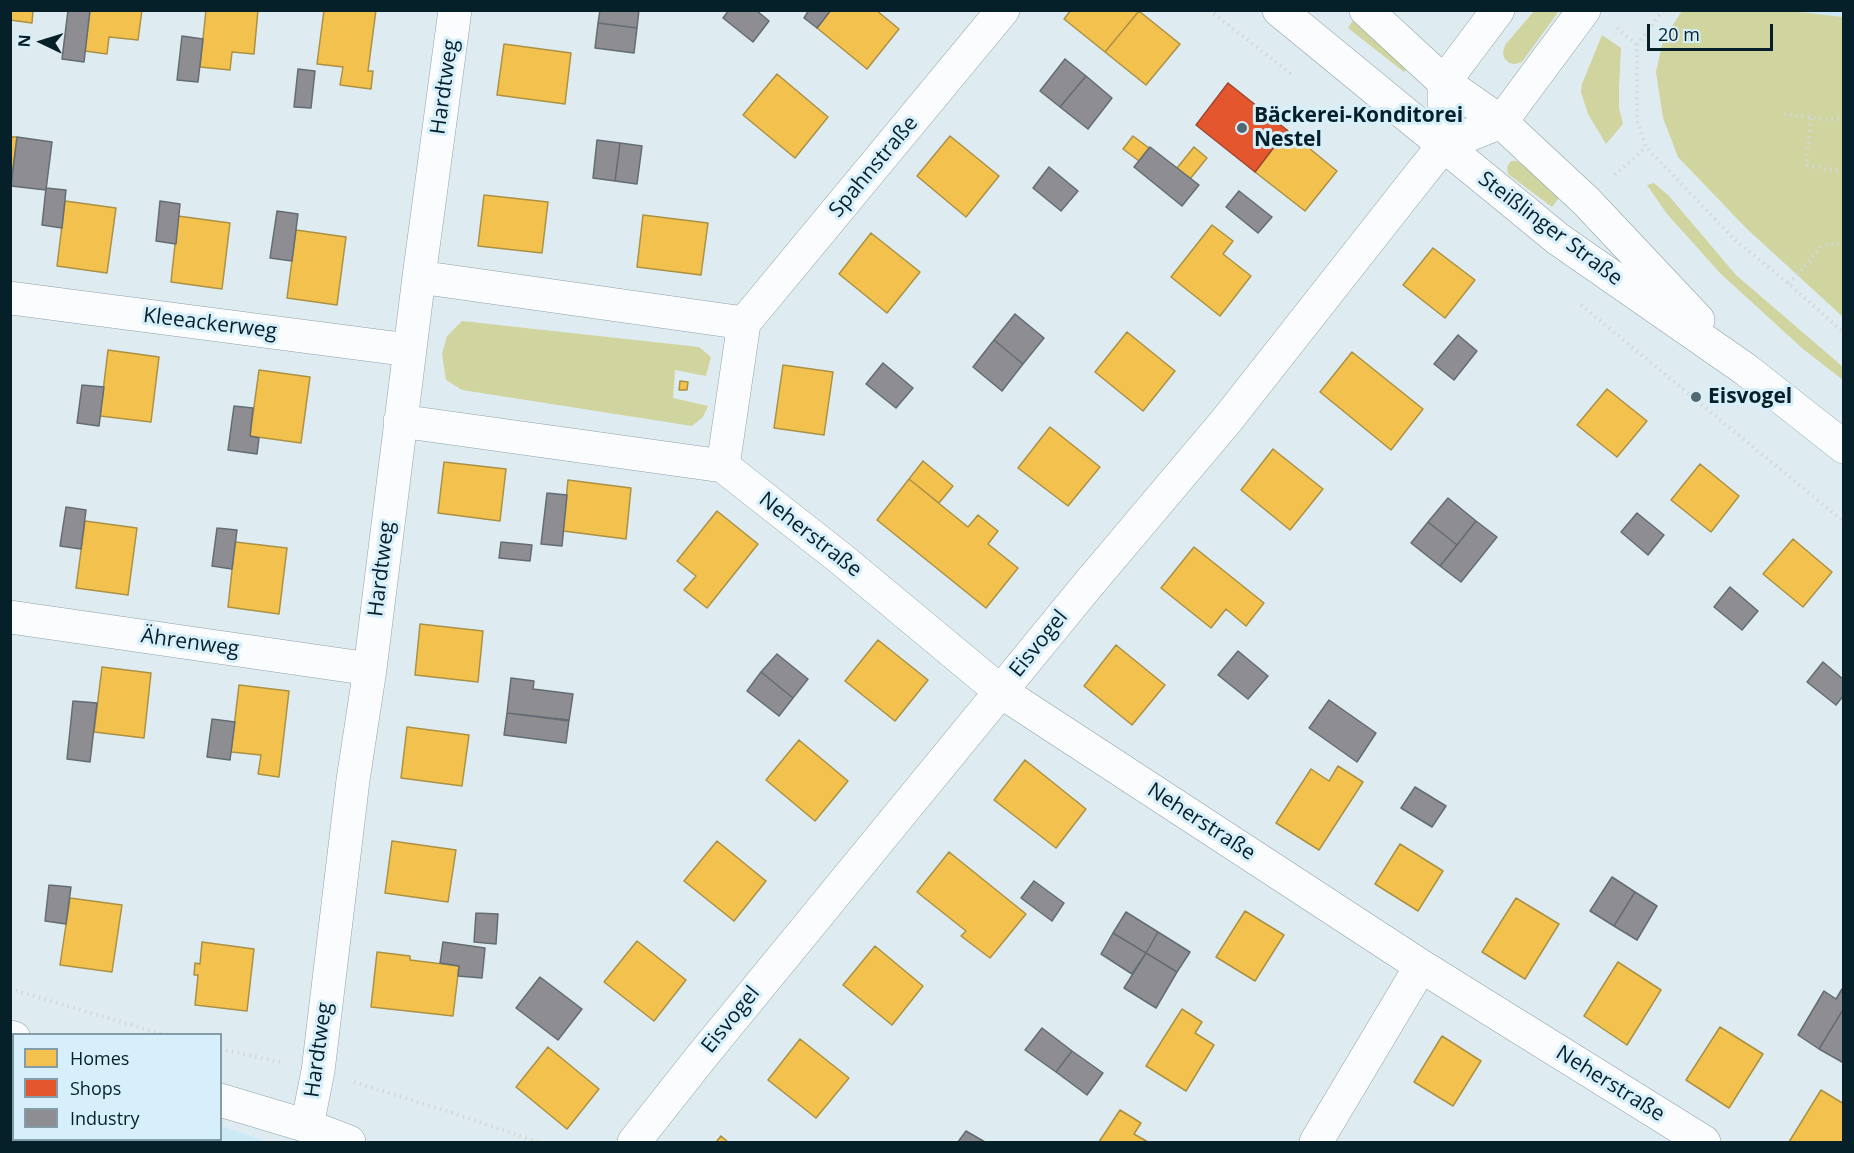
<!DOCTYPE html>
<meta charset="utf-8">
<style>
body{margin:0}
#map{position:relative;width:1854px;height:1153px;overflow:hidden;background:#deecf2;font-family:"Open Sans",sans-serif}
canvas{display:block}
.frame{position:absolute;inset:0;border:12px solid #06202a;pointer-events:none}
.legend{position:absolute;left:12px;top:1033px;width:210px;height:108px;box-sizing:border-box;background:#d6effa;border:2px solid #839ca7;margin:0;padding:8px 10px;list-style:none;font-size:18px;color:#06202a}
.legend li{display:flex;align-items:center;gap:12px;height:30px}
.legend b{width:30px;border:2px solid #839ca7}
.north{position:absolute;left:12px;top:12px;width:60px;height:60px;-webkit-text-stroke:4px #d6effa;paint-order:stroke;rotate:274deg;font-size:16px;font-weight:700;line-height:24px;text-align:center;color:#06202a}
.north::after{content:'';display:block;margin:auto;width:21px;height:27px;background:#06202a;clip-path:polygon(50% 0,100% 100%,50% 72%,0 100%)}
.scale{position:absolute;left:1647px;top:24px;width:126px;height:27px;box-sizing:border-box;border:3px solid #06202a;border-top:0;padding-left:8px;font-size:18px;line-height:21px;white-space:nowrap;color:#06202a;-webkit-text-stroke:4px #d6effa;paint-order:stroke}
</style>
<div id="map">
<canvas width="1854" height="1153"></canvas>
<div class="frame"></div>
<ul class="legend">
<li><b style="height:16px;background:#f2c14e"></b>Homes</li>
<li><b style="height:16px;background:#e4572e"></b>Shops</li>
<li><b style="height:16px;background:#8d8d92"></b>Industry</li>
</ul>
<div class="north">N</div>
<div class="scale">20 m</div>
</div>
<script>
const c = document.querySelector('canvas').getContext('2d');
c.lineJoin = 'round';
function paint(path, color) {
  c.fillStyle = color;
  c.fill(path, 'evenodd');
}
function toPath(rows) {
  const path = new Path2D();
  for (const r of rows) {
    path.moveTo(r[0], r[1]);
    for (let i = 2; i < r.length; i += 2) path.lineTo(r[i], r[i + 1]);
  }
  return path;
}
function strokePath(path, color, width, dash) {
  c.strokeStyle = color;
  c.lineWidth = width;
  c.lineCap = dash ? 'butt' : 'round';
  c.setLineDash(dash || []);
  c.stroke(path);
}
function write(font, color, halo, rows, align = 'center') {
  c.font = font + ' "Open Sans",sans-serif';
  c.lineWidth = 6;
  c.setLineDash([]);
  c.textBaseline = 'middle';
  c.strokeStyle = halo;
  c.fillStyle = color;
  for (const [text, x, y, turn = 0] of rows) {
    c.save();
    c.translate(x, y);
    c.rotate((+turn || 0) * Math.PI / 180);
    c.textAlign = isNaN(turn) ? turn : align;
    if (halo) c.strokeText(text, 0, 0);
    c.fillText(text, 0, 0);
    c.restore();
  }
}
const built = toPath([
 [1799,10,1843,11,1843,17,1799,12],
 [10,1068,14,1069,14,1140,220,1140,221,1126,268,1142,11,1142]
]);
const green = toPath([
 [1799,10,1800,12,1843,17,1843,317,1746,228,1678,157,1663,118,1656,72,1663,40,1682,11],
 [1534,11,1559,11,1522,62,1515,64,1509,63,1504,58,1503,52,1505,45],
 [1357,14,1409,68,1404,72,1348,28],
 [1602,35,1621,48,1619,88,1619,108,1623,124,1606,144,1588,114,1581,92,1582,84],
 [1511,161,1517,161,1562,194,1552,207,1508,174,1507,167],
 [1654,183,1669,196,1736,275,1843,367,1843,380,1803,349,1721,274,1667,214,1647,185],
 [462,321,699,347,711,357,706,376,675,370,673,398,708,406,703,417,692,426,462,390,446,380,442,354,447,336]
]);
const homes = toPath([
 [10,10,33,10,32,23,10,20,10,10],
 [90,10,142,10,138,40,109,37,107,54,85,51,90,10],
 [206,10,258,10,254,54,232,52,230,70,200,67,206,10],
 [324,10,376,10,368,71,373,71,371,89,340,85,343,67,317,64,324,10],
 [831,10,876,10,899,29,867,69,817,28,831,10],
 [1071,10,1139,10,1139,11,1105,52,1064,19,1071,10],
 [1139,11,1180,44,1146,85,1105,52,1139,11],
 [504,44,571,53,565,104,497,95,504,44],
 [777,74,828,117,795,158,743,115,777,74],
 [1287,130,1337,171,1305,211,1255,172,1287,130],
 [950,136,999,176,966,217,917,176,950,136],
 [1133,136,1149,148,1139,161,1123,149,1133,136],
 [10,137,17,137,10,192,10,137],
 [1194,147,1207,158,1190,179,1177,168,1194,147],
 [484,195,548,202,542,253,478,246,484,195],
 [65,201,116,208,107,273,57,266,65,201],
 [643,215,708,223,701,275,637,267,643,215],
 [178,216,230,223,222,289,171,282,178,216],
 [1212,225,1233,241,1223,254,1251,276,1220,316,1171,277,1212,225],
 [296,230,346,237,337,305,287,298,296,230],
 [871,233,920,272,887,313,839,274,871,233],
 [1433,248,1475,280,1445,318,1403,285,1433,248],
 [1127,332,1175,371,1143,411,1095,372,1127,332],
 [108,350,159,357,151,422,100,416,108,350],
 [1352,352,1423,409,1391,450,1320,392,1352,352],
 [783,365,833,372,824,435,774,428,783,365],
 [259,370,310,377,301,443,250,436,259,370],
 [680,381,688,382,687,390,679,390,680,381],
 [1607,389,1647,421,1617,457,1577,425,1607,389],
 [1050,427,1100,467,1068,506,1018,468,1050,427],
 [1273,449,1323,489,1290,530,1241,490,1273,449],
 [923,461,953,486,939,503,909,479,923,461],
 [444,462,506,469,500,521,438,513,444,462],
 [1700,464,1739,496,1711,532,1671,500,1700,464],
 [909,479,968,527,978,515,998,531,988,544,1018,568,986,608,877,520,909,479],
 [568,480,631,488,626,539,563,531,568,480],
 [717,511,758,544,707,608,684,590,696,576,677,561,717,511],
 [85,521,137,528,128,595,76,588,85,521],
 [1793,539,1832,572,1803,607,1763,574,1793,539],
 [235,542,287,548,279,614,228,607,235,542],
 [1194,547,1264,603,1246,626,1226,609,1211,628,1161,588,1194,547],
 [420,624,483,631,478,682,415,675,420,624],
 [878,640,928,680,895,721,845,681,878,640],
 [1116,645,1165,685,1132,725,1084,686,1116,645],
 [102,667,151,673,144,738,94,732,102,667],
 [239,685,289,691,279,777,258,774,261,755,231,752,239,685],
 [407,727,469,735,462,786,401,778,407,727],
 [799,740,848,781,815,821,766,780,799,740],
 [1025,760,1086,809,1056,848,994,800,1025,760],
 [1338,766,1363,782,1319,850,1276,823,1311,769,1329,781,1338,766],
 [392,841,456,850,448,902,385,893,392,841],
 [717,841,766,881,734,921,684,881,717,841],
 [1400,844,1443,871,1418,911,1375,884,1400,844],
 [949,852,1026,914,990,958,961,936,966,931,917,892,949,852],
 [70,898,122,905,112,972,60,965,70,898],
 [1516,898,1559,924,1525,979,1482,952,1516,898],
 [1245,911,1284,935,1255,981,1216,957,1245,911],
 [637,941,686,980,654,1021,604,982,637,941],
 [202,942,254,949,247,1011,195,1005,198,975,194,975,195,963,200,964,202,942],
 [875,946,923,986,892,1025,843,985,875,946],
 [377,952,410,956,410,960,459,966,453,1016,371,1007,377,952],
 [1618,962,1661,990,1627,1045,1584,1016,1618,962],
 [1182,1009,1202,1022,1195,1033,1214,1045,1186,1091,1146,1066,1182,1009],
 [1720,1027,1763,1054,1729,1108,1686,1080,1720,1027],
 [1442,1036,1481,1061,1453,1106,1414,1082,1442,1036],
 [800,1039,849,1078,816,1118,768,1080,800,1039],
 [548,1047,599,1089,567,1129,516,1087,548,1047],
 [1821,1090,1844,1104,1844,1142,1789,1142,1821,1090],
 [1120,1110,1141,1123,1134,1134,1148,1142,1099,1142,1120,1110],
 [721,1136,728,1142,716,1142,721,1136]
]);
const shops = toPath([
 [1228,83,1287,130,1255,172,1196,125,1228,83]
]);
const industry = toPath([
 [68,10,90,10,84,62,62,59,68,10],
 [600,10,639,10,637,28,598,23,600,10],
 [729,10,756,10,769,21,753,42,723,18,729,10],
 [809,10,831,10,817,28,804,18,809,10],
 [598,23,637,28,634,53,595,48,598,23],
 [182,36,203,39,198,82,177,80,182,36],
 [1065,59,1086,76,1060,107,1040,91,1065,59],
 [298,69,315,71,311,108,294,107,298,69],
 [1086,76,1112,98,1088,129,1060,107,1086,76],
 [17,137,52,142,46,190,11,186,17,137],
 [597,140,620,143,615,181,593,178,597,140],
 [620,143,642,146,637,184,615,181,620,143],
 [1150,147,1199,185,1182,206,1134,167,1150,147],
 [1049,167,1078,191,1061,211,1033,188,1049,167],
 [46,188,66,190,62,228,42,225,46,188],
 [1239,191,1272,217,1258,233,1226,207,1239,191],
 [160,201,180,204,176,244,156,241,160,201],
 [277,211,298,214,292,261,270,258,277,211],
 [1015,314,1044,338,1023,364,994,340,1015,314],
 [1458,335,1477,351,1454,380,1434,364,1458,335],
 [994,340,1023,364,1002,391,973,367,994,340],
 [883,363,913,388,896,408,866,384,883,363],
 [82,385,104,387,99,426,77,423,82,385],
 [234,406,253,408,250,436,259,438,257,454,228,450,234,406],
 [547,493,567,495,562,546,541,544,547,493],
 [1448,498,1476,521,1457,545,1428,522,1448,498],
 [66,507,86,510,81,549,60,546,66,507],
 [1637,513,1664,535,1648,555,1621,532,1637,513],
 [1476,521,1497,537,1461,582,1440,566,1476,521],
 [1428,522,1457,545,1440,566,1411,543,1428,522],
 [217,528,237,530,232,569,212,566,217,528],
 [501,542,532,545,530,561,499,558,501,542],
 [1730,587,1758,611,1742,630,1714,607,1730,587],
 [1238,651,1268,676,1248,699,1218,675,1238,651],
 [777,654,808,679,793,698,761,672,777,654],
 [1823,662,1844,680,1844,695,1836,705,1807,682,1823,662],
 [761,672,793,698,779,716,747,691,761,672],
 [511,678,534,681,533,689,573,694,569,721,507,713,511,678],
 [1329,700,1376,733,1357,762,1309,728,1329,700],
 [73,701,97,703,90,762,67,759,73,701],
 [507,713,569,720,566,743,504,735,507,713],
 [212,719,235,722,230,760,207,757,212,719],
 [1415,787,1446,806,1432,827,1401,808,1415,787],
 [1612,877,1635,892,1614,926,1590,911,1612,877],
 [1034,881,1064,903,1052,921,1021,898,1034,881],
 [49,885,71,887,66,924,45,921,49,885],
 [1635,892,1657,906,1637,940,1614,926,1635,892],
 [1126,912,1158,932,1146,953,1113,933,1126,912],
 [476,913,498,914,496,944,474,942,476,913],
 [1158,932,1190,952,1177,972,1146,953,1158,932],
 [1113,933,1146,953,1132,974,1101,954,1113,933],
 [443,942,485,948,482,978,458,976,459,966,440,963,443,942],
 [1146,953,1177,972,1156,1008,1124,988,1146,953],
 [540,977,582,1009,558,1040,516,1008,540,977],
 [1842,989,1844,1008,1819,1049,1798,1035,1824,991,1836,999,1842,989],
 [1844,1008,1844,1059,1842,1062,1819,1049,1844,1008],
 [1042,1028,1072,1051,1056,1072,1025,1050,1042,1028],
 [1072,1051,1103,1073,1087,1095,1056,1072,1072,1051],
 [966,1131,985,1142,958,1142,966,1131]
]);
const path = toPath([
 [1209,10,1294,76],
 [1663,10,1637,45,1637,121,1646,147,1736,241,1789,284,1844,333],
 [1617,28,1637,45],
 [1784,114,1830,120,1844,117],
 [1811,118,1806,165,1844,172],
 [1615,175,1646,147],
 [1789,284,1822,246,1844,243],
 [1581,305,1844,522],
 [10,989,162,1034],
 [220,1049,280,1062],
 [354,1082,456,1114,538,1142]
]);
const minor = toPath([
 [1279,10,1558,239,1745,369,1844,447],
 [1366,10,1444,82,1501,122,1586,201,1698,320],
 [1444,145,1444,82,1498,10],
 [419,277,744,323,723,466],
 [10,298,409,350],
 [744,323,1003,10],
 [400,421,723,466,840,558,1000,691,1421,966,1704,1142],
 [10,617,370,669],
 [10,1037,14,1038],
 [220,1100,307,1126,349,1142],
 [307,1126,318,1071,353,780,370,669,419,277,455,10],
 [634,1142,702,1056,1087,586,1227,420,1423,171,1444,145,1501,122,1584,10],
 [1316,1142,1421,966]
]);
const rail = toPath([
 [10,1110,14,1111],
 [126,1140,136,1142]
]);
const markers = [
 [1242,128,6,"#526770"],
 [1696,397,6,"#526770"]
];
const streetNames = [
 ["Hardtweg",445,87,-82],
 ["Spahnstraße",874,167,-50],
 ["Steißlinger Straße",1550,229,37],
 ["Kleeackerweg",210,324,7],
 ["Neherstraße",810,535,38],
 ["Hardtweg",382,569,-83],
 ["Ährenweg",190,643,8],
 ["Eisvogel",1039,644,-51],
 ["Neherstraße",1201,822,33],
 ["Eisvogel",731,1020,-51],
 ["Hardtweg",319,1050,-82],
 ["Neherstraße",1610,1084,32]
];
const poiNames = [
 ["Bäckerei-Konditorei",1254,116],
 ["Nestel",1254,140],
 ["Eisvogel",1708,397]
];
paint(built, '#cce9f6');
paint(green, '#d0d49e');
paint(homes, '#f2c14e');
strokePath(homes, '#ab9143', 1.5);
paint(shops, '#e4572e');
strokePath(shops, '#a1462d', 1.5);
paint(industry, '#8d8d92');
strokePath(industry, '#646c73', 1.5);
strokePath(minor, '#8fa1a9', 34);
strokePath(path, '#d2d8d9', 4, [1.5, 4.5]);
strokePath(minor, '#fafcfd', 33);
strokePath(rail, '#c4c9cb', 4.5, [9, 4.5]);
for (const [x, y, r, color] of markers) {
  const dot = new Path2D();
  dot.arc(x, y, r, 0, 2 * Math.PI);
  c.fillStyle = color;
  c.fill(dot);
  strokePath(dot, '#d6effa', 2);
}
write('21px', '#06202a', '#d6effa', streetNames);
write('bold 21px', '#06202a', '#d6effa', poiNames, 'left');
</script>
